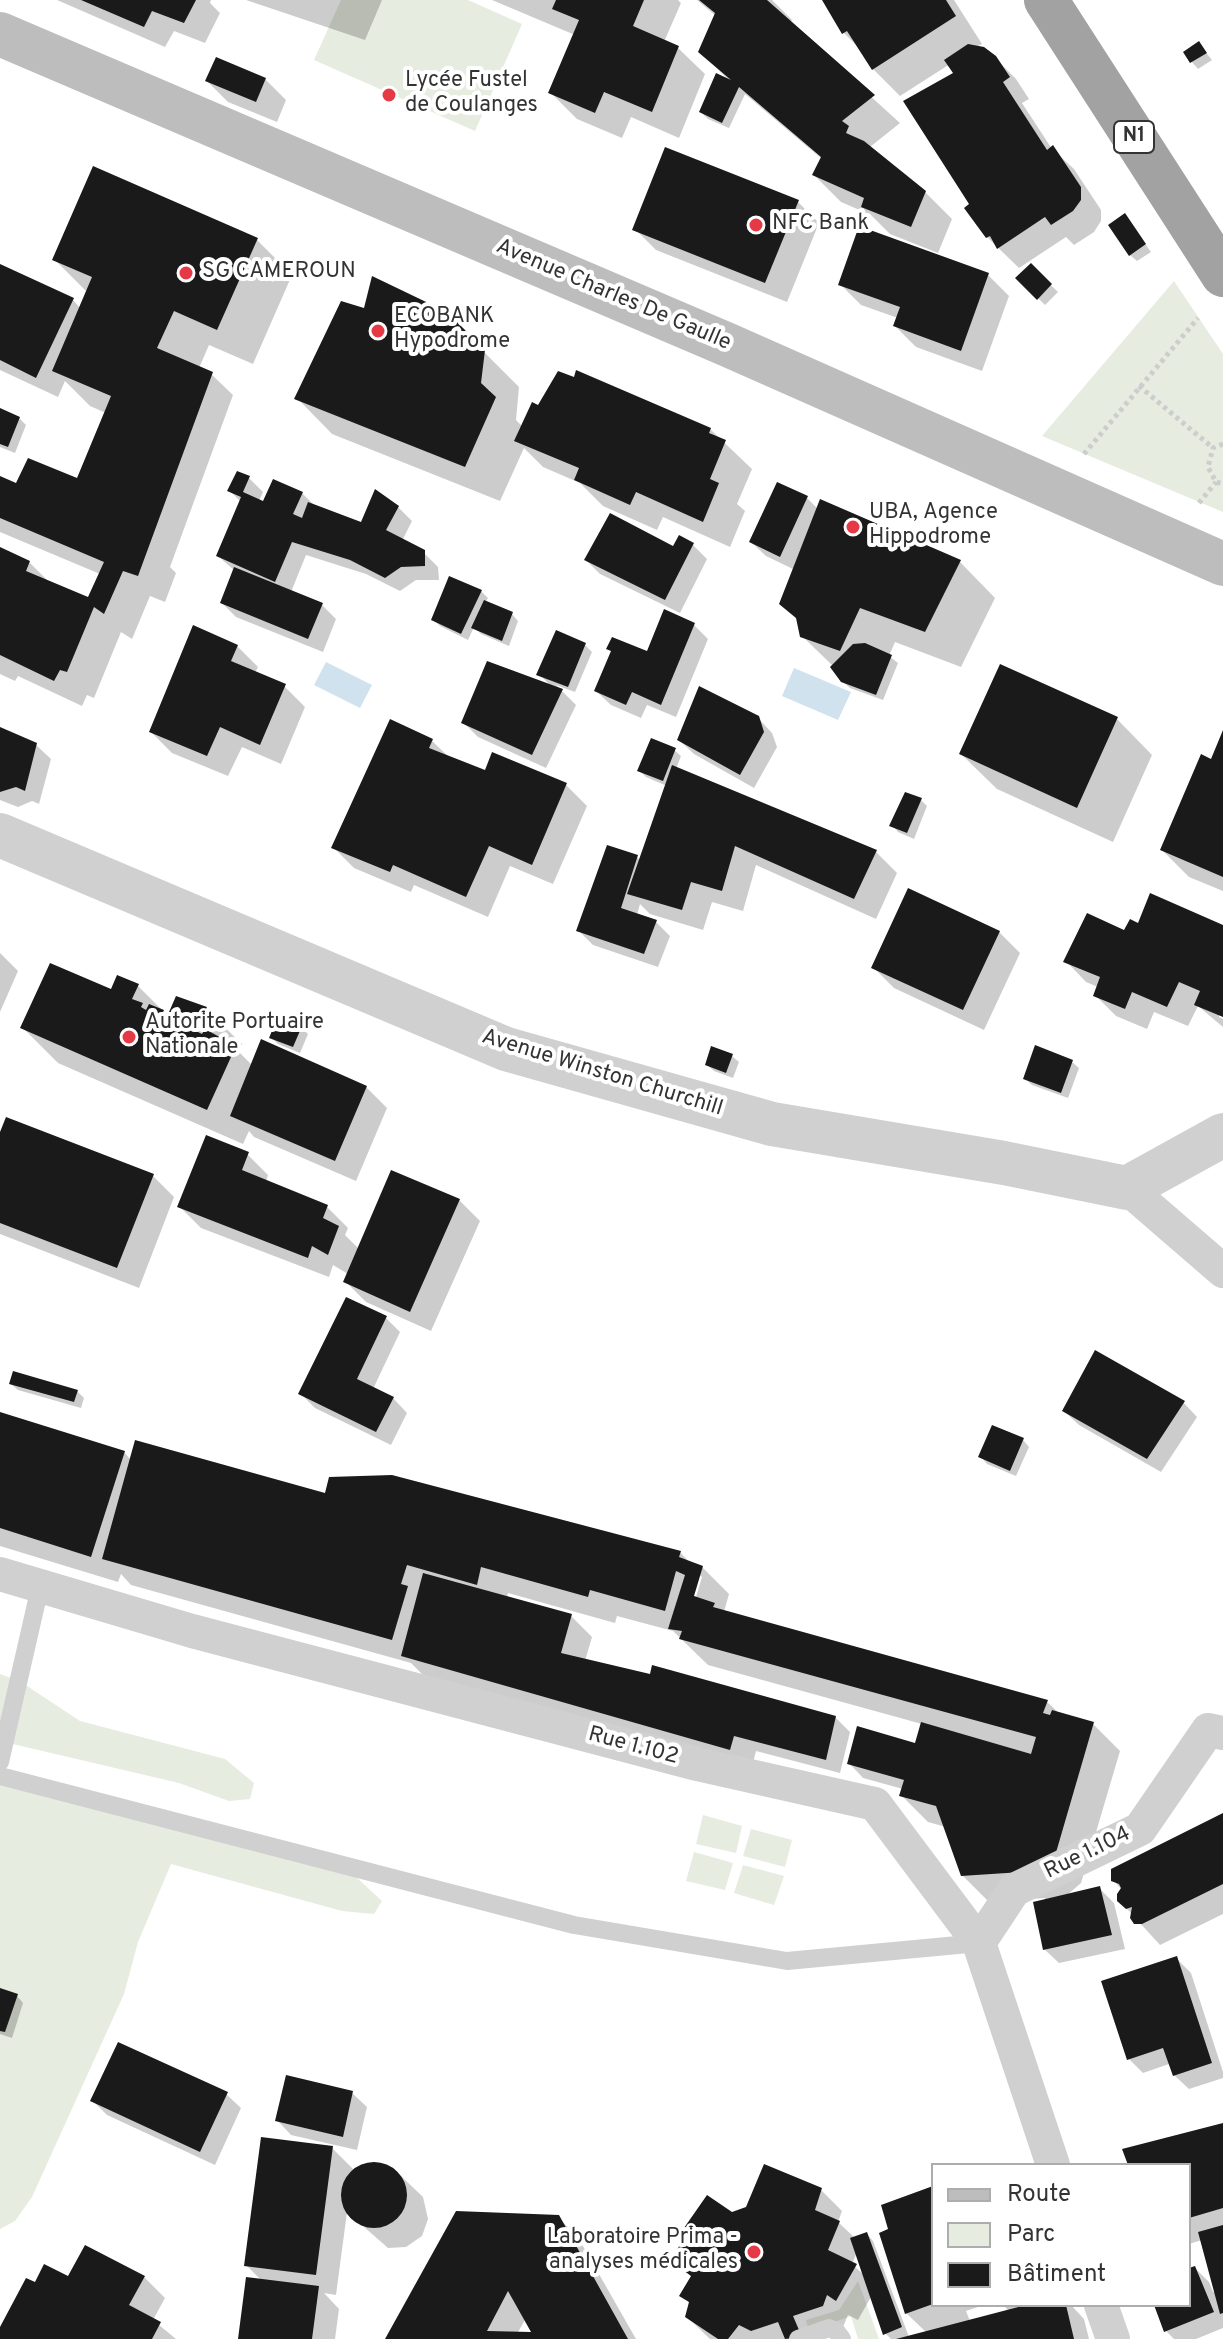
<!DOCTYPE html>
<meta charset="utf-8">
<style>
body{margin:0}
#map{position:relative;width:1223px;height:2339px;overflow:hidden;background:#fff;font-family:Overpass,sans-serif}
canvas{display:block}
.legend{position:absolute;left:931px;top:2163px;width:260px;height:144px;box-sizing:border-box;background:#fff;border:2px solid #adadad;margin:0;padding:10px 14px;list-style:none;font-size:24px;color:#333}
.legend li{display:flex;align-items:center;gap:16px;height:40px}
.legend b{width:40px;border:2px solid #adadad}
</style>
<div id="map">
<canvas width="1223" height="2339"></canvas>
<ul class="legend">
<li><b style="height:10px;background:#bdbdbd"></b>Route</li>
<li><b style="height:22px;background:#e6ecdf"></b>Parc</li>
<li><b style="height:22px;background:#1a1a1a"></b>Bâtiment</li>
</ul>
</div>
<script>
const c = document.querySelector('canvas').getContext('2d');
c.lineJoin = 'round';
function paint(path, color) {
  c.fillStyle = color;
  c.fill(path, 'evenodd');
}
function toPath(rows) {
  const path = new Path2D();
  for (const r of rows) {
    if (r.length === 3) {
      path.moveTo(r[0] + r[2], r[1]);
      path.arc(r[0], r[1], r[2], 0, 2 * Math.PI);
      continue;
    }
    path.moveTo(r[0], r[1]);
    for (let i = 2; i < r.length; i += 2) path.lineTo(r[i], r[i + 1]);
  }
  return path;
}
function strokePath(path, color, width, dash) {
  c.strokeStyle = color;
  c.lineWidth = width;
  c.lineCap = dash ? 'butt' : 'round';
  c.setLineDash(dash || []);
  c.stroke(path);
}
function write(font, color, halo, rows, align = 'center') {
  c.font = font + ' Overpass,sans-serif';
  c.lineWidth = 8;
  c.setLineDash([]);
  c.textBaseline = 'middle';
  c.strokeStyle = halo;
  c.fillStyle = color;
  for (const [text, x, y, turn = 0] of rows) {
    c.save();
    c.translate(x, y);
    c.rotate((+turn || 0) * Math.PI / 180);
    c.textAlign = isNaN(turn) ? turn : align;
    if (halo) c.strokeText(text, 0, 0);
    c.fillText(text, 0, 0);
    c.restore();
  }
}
const green = toPath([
 [341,0,468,0,522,24,475,131,314,60],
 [1174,281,1223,354,1223,512,1042,436],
 [0,1674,21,1682,80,1721,225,1759,254,1783,250,1799,229,1801,179,1783,0,1741],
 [0,1770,356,1877,382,1901,374,1914,342,1911,171,1864,138,1942,124,1994,32,2197,15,2221,0,2229],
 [703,1815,742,1826,736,1853,696,1844],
 [751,1829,792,1840,785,1867,743,1856],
 [694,1852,733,1863,725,1890,686,1881],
 [743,1865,784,1876,774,1905,734,1893],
 [858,2281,879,2339,858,2339,851,2316,809,2331,806,2320,839,2310]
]);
const water = toPath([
 [326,662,372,685,360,708,314,685],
 [794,668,851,692,838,720,782,696]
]);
const shadow = toPath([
 [57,0,211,0,210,3,220,13,205,43,174,31,165,47],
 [246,0,382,0,365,40],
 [492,0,678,0,681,3,664,42,678,48,705,74,679,138,631,117,622,138,577,119,550,92,575,35],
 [697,0,772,0,792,20,790,23,900,123,870,147,925,192,952,219,938,253,890,234,871,215,841,202,814,175,822,159,745,94,729,128,708,119,701,112,733,84,700,52,716,16],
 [824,0,954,0,982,44,976,47,994,57,1016,79,1029,99,1022,103,1052,149,1074,169,1101,210,1101,221,1094,232,1074,245,1066,237,1019,268,987,237,972,205,956,73,950,64,900,96,873,69,862,51,844,33],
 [1199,44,1212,60,1198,69,1192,62],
 [265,79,286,100,277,122,228,102,207,81],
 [798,202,819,223,787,302,656,250,635,229],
 [1125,216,1151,252,1137,261,1130,255],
 [257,240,292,275,253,364,209,345,199,368,211,374,233,395,170,567,176,573,165,602,150,596,132,639,121,632,94,698,87,695,82,706,18,676,15,681,0,674,0,549,29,562,49,582,90,599,100,574,0,532,0,478,17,486,85,484,106,413,90,406,65,381,58,397,0,370,0,266,73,300,81,309,88,293,54,259],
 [1031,266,1058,292,1045,305,1018,278],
 [988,275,1009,296,982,371,916,347,895,326,898,318,861,305,840,284],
 [365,310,446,314,519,387,516,420,523,427,710,429,752,469,737,504,745,511,730,547,663,517,657,530,603,506,580,483,543,467,524,448,500,501,332,434,297,398],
 [0,410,19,418,26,425,15,453,0,447],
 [249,478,263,492,259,501,264,504,302,493,315,506,363,525,398,507,412,521,402,541,423,552,438,567,439,580,416,580,400,591,366,574,306,555,291,592,322,605,336,619,323,652,236,617,222,603,235,571,218,556,241,502,229,490],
 [807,498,818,509,960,562,995,598,961,667,895,642,889,656,898,663,883,700,850,688,842,681,833,666,802,636,799,621,782,604,795,570,766,556,751,542],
 [693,545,707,559,680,613,600,574,586,560],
 [481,591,488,598,485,603,512,614,518,621,509,646,481,634,474,627,468,640,440,626,433,619],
 [694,625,708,639,676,717,647,705,641,718,611,705,596,691,612,652,609,649,648,654],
 [585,645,592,652,575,692,556,685,576,705,546,768,478,737,464,723,551,686,539,674],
 [237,646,258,667,255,673,284,686,305,707,281,764,242,747,228,776,172,753,151,732],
 [758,718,772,733,777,747,754,788,694,754,679,740],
 [1117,719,1152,755,1113,842,997,789,961,754],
 [0,729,36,745,51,759,39,804,32,801,18,807,0,800],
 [1223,736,1223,891,1189,877,1162,850,1212,761],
 [432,741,450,758,486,773,566,785,587,806,553,884,510,866,488,917,414,885,411,892,354,868,333,847],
 [674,750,681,756,676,769,876,852,897,873,876,919,756,865,743,911,712,902,703,930,650,914,640,904,637,915,656,922,670,936,658,967,593,945,578,930,637,857,641,861,667,786,646,777,639,770],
 [921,800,927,806,914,839,898,832,892,825],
 [1138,926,1223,927,1223,1015,1219,1013,1219,1017,1223,1019,1223,1027,1198,1006,1188,1026,1154,1012,1147,1029,1116,1016,1095,995,1098,987,1086,982,1066,961],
 [999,932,1020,953,984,1030,894,988,873,967],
 [0,953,18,971,0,1012],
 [138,986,169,1017,177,998,206,1009,242,1044,238,1051,253,1066,366,1087,387,1108,356,1181,254,1137,249,1131,243,1144,58,1063,23,1028,112,992],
 [301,1027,308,1034,300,1053,278,1044,271,1037],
 [732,1056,739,1062,733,1078,714,1071,707,1065],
 [1072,1062,1079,1068,1068,1098,1032,1085,1025,1079],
 [0,1137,153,1176,174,1197,139,1288,0,1234],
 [247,1154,268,1175,266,1182,327,1207,348,1228,345,1235,359,1249,459,1200,480,1221,431,1331,366,1302,345,1281,348,1274,333,1265,329,1277,201,1228,180,1207],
 [386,1318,400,1332,373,1389,393,1398,407,1413,391,1445,315,1408,301,1394],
 [11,1384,77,1391,84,1398,81,1408,18,1390],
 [1183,1402,1197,1417,1161,1472,1079,1425,1064,1411],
 [0,1414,124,1452,131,1460,327,1496,680,1552,691,1564,702,1567,729,1594,724,1612,1047,1702,1060,1714,1093,1724,1120,1751,1081,1883,1066,1896,1099,1888,1114,1903,1125,1949,1059,1963,1044,1949,1045,1898,989,1902,962,1875,946,1827,928,1822,901,1795,903,1789,863,1778,849,1763,916,1745,922,1724,708,1665,673,1631,617,1616,615,1623,508,1593,507,1598,571,1616,592,1637,585,1661,835,1717,850,1732,840,1773,756,1751,751,1770,424,1676,411,1663,131,1585,121,1574,118,1582,0,1546],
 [699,1574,702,1577,696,1597,692,1596],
 [1023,1440,1029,1447,1016,1476,987,1464,981,1457],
 [1223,1815,1223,1914,1160,1945,1119,1900,1122,1890,1113,1880],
 [1176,1958,1191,1973,1223,2072,1223,2078,1189,2089,1174,2075,1169,2064,1143,2073,1129,2059],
 [0,1990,17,1996,23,2003,12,2038,0,2034],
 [352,2093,367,2107,357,2150,291,2135,277,2120],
 [226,2094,241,2108,215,2165,107,2115,93,2101],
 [1223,2125,1223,2328,1196,2339,1174,2339,1166,2331,1156,2305,1189,2305,1189,2270,1195,2268,1209,2282,1213,2292,1216,2292,1202,2240,1189,2244,1189,2165,1130,2165],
 [332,2148,354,2170,365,2164,384,2164,401,2176,423,2197,428,2219,422,2236,406,2247,388,2248,347,2212,336,2295,324,2293,339,2309,335,2339,240,2339,262,2281,246,2265],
 [933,2188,933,2305,984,2305,966,2311,970,2321,1009,2311,1003,2305,1071,2305,1084,2319,1089,2339,891,2339,885,2333,872,2295,858,2320,848,2315,843,2327,814,2339,710,2339,687,2317,691,2304,682,2295,693,2277,688,2265,677,2254,732,2214,821,2190,842,2211,838,2222,855,2238,867,2234,873,2241,909,2337,926,2332,906,2313,891,2231],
 [857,2252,865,2276,852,2264],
 [558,2217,579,2239,636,2339,388,2339],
 [526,2318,534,2334,517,2334],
 [144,2277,165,2298,153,2320,176,2339,0,2339,0,2332,35,2285,69,2278]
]);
const building = toPath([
 [81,0,196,0,184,23,152,11,144,27],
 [556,0,644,0,633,26,679,46,652,112,604,92,595,113,548,93,579,20,552,9],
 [699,0,767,0,875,95,842,121,849,126,846,133,864,141,926,191,911,227,861,207,864,198,812,175,821,157,739,87,722,123,699,112,716,73,731,80,698,52,715,13],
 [822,0,946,0,956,16,872,70,847,31,842,34],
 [1199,41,1207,53,1190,63,1183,52],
 [968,44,984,47,996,56,1010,77,1003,82,1047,150,1053,145,1081,187,1081,200,1073,211,1051,225,1045,217,997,249,990,236,986,238,964,208,969,204,903,101,953,73,944,60],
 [216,57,266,78,256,102,205,81],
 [665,147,799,200,765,283,632,230],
 [93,166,258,238,217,330,174,311,157,348,213,372,138,576,123,571,104,614,94,607,67,672,60,670,54,681,0,655,0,547,30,561,26,571,88,597,104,562,0,518,0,476,16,483,28,458,77,478,111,396,52,371,92,277,52,260],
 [1125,213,1146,244,1129,256,1108,225],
 [859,226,989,273,961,351,893,326,900,307,838,285],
 [1031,263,1052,284,1037,300,1015,278],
 [0,264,74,298,36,378,0,360],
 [372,276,447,312,485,350,481,383,496,397,465,467,294,399,341,301,364,308],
 [576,370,711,428,709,433,726,440,710,479,719,483,703,522,636,492,630,505,574,480,579,468,514,441,532,402,538,405,558,371,574,377],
 [0,408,20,417,8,447,0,444],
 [237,471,250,476,243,492,263,501,273,479,303,492,293,514,302,518,308,502,361,522,375,489,399,506,386,530,425,550,425,566,401,567,385,578,350,560,292,542,275,582,216,556,241,497,227,491],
 [777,482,808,496,780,557,749,542],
 [820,499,961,560,925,632,860,608,840,651,800,637,796,618,779,604],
 [610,513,673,546,679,535,694,543,665,600,584,560],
 [234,567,323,603,308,639,220,603],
 [449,576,482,590,461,634,431,620],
 [484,600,513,612,502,641,471,628],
 [664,609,695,623,661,705,632,692,626,705,594,691,611,651,606,649,612,637,647,651],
 [193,625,238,645,231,661,286,684,260,745,220,727,207,756,149,732],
 [556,630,586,643,568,687,536,675],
 [865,643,892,655,876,695,841,682,830,667,853,644],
 [487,661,563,689,532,755,461,723],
 [1000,664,1118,717,1077,808,959,754],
 [699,686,759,716,764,732,740,775,677,740],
 [390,719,433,739,429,748,485,770,492,752,567,783,532,865,489,846,466,897,393,865,390,872,331,848],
 [0,727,37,743,25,791,16,787,0,792],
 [1223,730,1223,877,1160,850,1201,754,1211,759],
 [651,738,676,748,663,781,637,771],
 [672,765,877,850,854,899,735,846,722,891,691,882,682,910,627,894],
 [905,792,922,798,907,833,889,826],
 [607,845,638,855,621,908,657,920,644,954,576,931],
 [908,888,1000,931,963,1010,871,968],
 [1150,893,1223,925,1223,1017,1194,1005,1200,991,1179,982,1167,1007,1132,992,1125,1009,1093,996,1100,977,1063,962,1087,913,1124,930,1130,919,1138,923],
 [50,963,111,989,117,975,139,984,132,999,143,1003,141,1007,146,1010,149,1004,164,1010,161,1016,166,1019,176,996,207,1007,196,1031,202,1034,205,1029,236,1046,207,1110,20,1028],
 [278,1016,302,1026,293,1047,269,1038],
 [261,1039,367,1086,335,1161,230,1116],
 [1035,1045,1073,1060,1061,1093,1023,1079],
 [711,1046,733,1054,726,1073,705,1065],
 [6,1117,154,1174,117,1268,0,1223,0,1132],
 [206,1135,249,1152,242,1170,328,1205,323,1218,339,1226,328,1255,312,1246,308,1258,177,1207],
 [391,1170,460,1199,410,1312,343,1282],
 [346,1297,387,1316,357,1379,394,1397,376,1432,298,1394],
 [1095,1350,1185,1401,1147,1459,1062,1411],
 [13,1371,78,1390,74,1402,9,1384],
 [0,1412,125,1451,91,1557,0,1528],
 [992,1425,1024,1438,1010,1471,978,1457],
 [135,1440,325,1493,329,1477,392,1475,681,1551,679,1557,703,1566,694,1596,715,1603,713,1607,1048,1700,1043,1713,1050,1715,1052,1710,1094,1722,1055,1856,1037,1871,961,1876,936,1806,899,1796,904,1780,847,1764,857,1726,915,1743,921,1722,1031,1754,1036,1737,679,1639,682,1631,668,1629,685,1575,676,1571,665,1611,590,1590,588,1597,481,1567,477,1585,407,1565,401,1584,408,1586,392,1640,102,1559],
 [423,1573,572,1614,561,1653,650,1674,652,1665,836,1716,826,1760,734,1736,730,1750,401,1656],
 [1223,1813,1223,1884,1142,1924,1134,1924,1130,1918,1132,1907,1126,1909,1117,1901,1117,1894,1121,1888,1119,1884,1111,1881,1111,1869],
 [1100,1886,1112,1935,1043,1950,1033,1902],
 [1177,1956,1212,2063,1173,2076,1163,2048,1127,2060,1101,1981],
 [0,1988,18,1994,5,2032,0,2031],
 [118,2042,228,2092,200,2152,90,2101],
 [286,2075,353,2091,343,2137,275,2121],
 [1223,2123,1223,2208,1189,2218,1189,2165,1128,2165,1122,2149],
 [261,2137,333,2146,316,2275,244,2266],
 [374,2195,33],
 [764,2164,822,2188,815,2210,840,2221,828,2250,857,2264,836,2301,827,2295,823,2306,793,2316,802,2337,785,2339,778,2322,751,2331,739,2325,728,2339,718,2339,685,2317,689,2302,679,2296,691,2276,683,2270,687,2263,674,2254,682,2242,677,2238,707,2195,732,2212,746,2207],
 [933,2186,933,2304,905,2314,879,2233,888,2229,881,2205],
 [456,2211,559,2215,628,2339,385,2339],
 [508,2291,531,2332,487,2331],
 [1223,2225,1223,2313,1220,2314,1198,2232],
 [867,2232,902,2327,883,2335,850,2238],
 [85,2245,145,2276,129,2305,161,2322,152,2339,0,2339,0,2327,26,2278,35,2282,44,2264,68,2276],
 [1195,2266,1214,2312,1164,2332,1154,2305,1189,2305,1189,2268],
 [246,2277,319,2286,312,2339,238,2339],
 [1026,2305,1066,2305,1074,2339,896,2339]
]);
const path = toPath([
 [1139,386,1213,448],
 [1223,444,1213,448,1208,467,1216,482,1223,484],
 [1084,454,1198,318],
 [1199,503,1216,482]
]);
const service = toPath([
 [0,1762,40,1587],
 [0,1776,574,1925,787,1961,979,1943],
 [798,2339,829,2328,836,2331,842,2339]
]);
const minor = toPath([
 [1127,1188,1223,1271],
 [0,1574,192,1631,697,1764,875,1804,979,1943,1053,2165],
 [979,1943,1014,1890,1140,1829,1208,1730,1223,1733],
 [1101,2305,1113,2339]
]);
const tertiary = toPath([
 [0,835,506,1049,772,1124,1004,1163,1127,1188,1223,1135]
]);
const secondary = toPath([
 [0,34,728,345,1223,564]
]);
const trunk = toPath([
 [1046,0,1223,275]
]);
const markers = [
 [389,95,8,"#e63946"],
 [756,225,8,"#e63946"],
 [186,273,8,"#e63946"],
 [378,331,8,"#e63946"],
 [853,527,8,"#e63946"],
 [129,1037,8,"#e63946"],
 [754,2252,8,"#e63946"]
];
const shields = [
 [1134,137,40]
];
const shieldNames = [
 ["N1",1134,137]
];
const poiNames = [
 ["Lycée Fustel",405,82],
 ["de Coulanges",405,107],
 ["NFC Bank",772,225],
 ["SG CAMEROUN",202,273],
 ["ECOBANK",394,318],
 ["Hypodrome",394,343],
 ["UBA, Agence",869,514],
 ["Hippodrome",869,539],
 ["Autorite Portuaire",145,1024],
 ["Nationale",145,1049],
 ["Laboratoire Prima -",738,2239,"right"],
 ["analyses médicales",738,2264,"right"]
];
const streetNames = [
 ["Avenue Charles De Gaulle",613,296,23],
 ["Avenue Winston Churchill",602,1074,17],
 ["Rue 1.102",633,1747,15],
 ["Rue 1.104",1088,1854,-26]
];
paint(green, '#e6ecdf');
paint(water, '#cfe2ee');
paint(shadow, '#0003');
paint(building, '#1a1a1a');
strokePath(path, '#cdcdcd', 5, [4, 4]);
strokePath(service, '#d0d0d0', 18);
strokePath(minor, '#d0d0d0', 34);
strokePath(tertiary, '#d0d0d0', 44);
strokePath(secondary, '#bdbdbd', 44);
strokePath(trunk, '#a2a2a2', 44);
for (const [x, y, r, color] of markers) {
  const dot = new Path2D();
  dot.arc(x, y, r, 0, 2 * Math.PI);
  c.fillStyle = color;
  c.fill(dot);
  strokePath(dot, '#fff', 3);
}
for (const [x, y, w] of shields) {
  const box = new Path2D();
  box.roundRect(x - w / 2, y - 16, w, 32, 6);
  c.fillStyle = '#fff';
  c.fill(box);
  strokePath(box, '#333', 2);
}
write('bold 20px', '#333', null, shieldNames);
write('22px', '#333', '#fff', poiNames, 'left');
write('22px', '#333', '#fff', streetNames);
</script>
